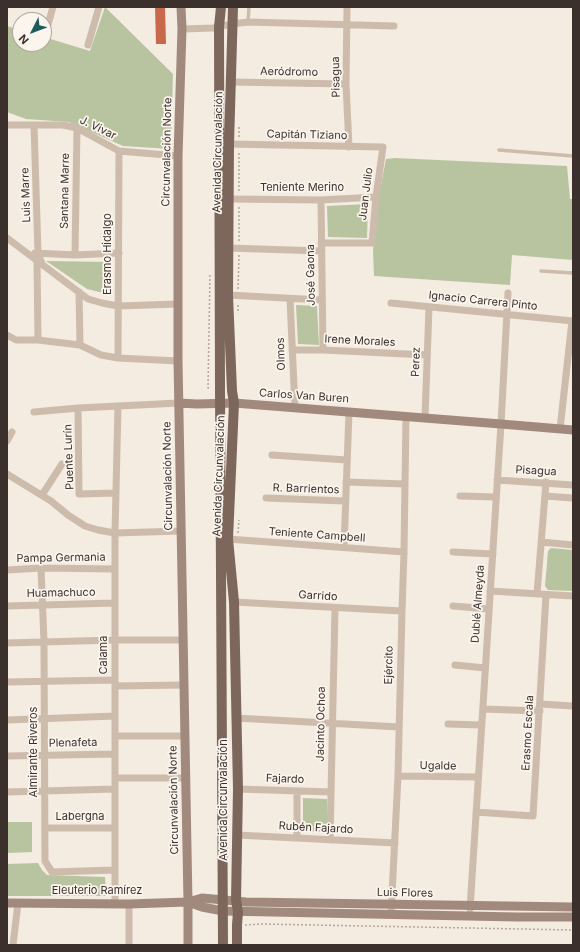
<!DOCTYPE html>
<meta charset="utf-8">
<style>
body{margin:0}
#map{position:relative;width:580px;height:952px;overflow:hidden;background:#f4ebe1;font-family:Inter,sans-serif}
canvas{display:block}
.frame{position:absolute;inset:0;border:8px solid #3b302b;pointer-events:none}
.north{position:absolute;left:12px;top:12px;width:40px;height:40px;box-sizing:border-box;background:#fbf5ee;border:1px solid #aea6a0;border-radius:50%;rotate:228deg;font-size:11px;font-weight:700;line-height:16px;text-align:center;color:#3b302b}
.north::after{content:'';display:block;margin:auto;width:14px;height:18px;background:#1f5a5e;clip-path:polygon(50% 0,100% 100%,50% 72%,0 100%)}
</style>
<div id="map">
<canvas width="580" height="952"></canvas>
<div class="frame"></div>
<div class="north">N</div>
</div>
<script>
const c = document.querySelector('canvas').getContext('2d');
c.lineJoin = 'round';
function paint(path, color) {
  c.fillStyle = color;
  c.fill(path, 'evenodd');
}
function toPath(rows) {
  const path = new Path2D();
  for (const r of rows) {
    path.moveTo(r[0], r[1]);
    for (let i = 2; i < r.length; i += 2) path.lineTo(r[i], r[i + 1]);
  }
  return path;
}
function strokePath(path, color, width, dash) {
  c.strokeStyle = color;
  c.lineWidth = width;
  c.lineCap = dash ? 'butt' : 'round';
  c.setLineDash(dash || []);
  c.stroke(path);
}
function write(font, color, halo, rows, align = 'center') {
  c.font = font + ' Inter,sans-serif';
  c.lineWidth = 3.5;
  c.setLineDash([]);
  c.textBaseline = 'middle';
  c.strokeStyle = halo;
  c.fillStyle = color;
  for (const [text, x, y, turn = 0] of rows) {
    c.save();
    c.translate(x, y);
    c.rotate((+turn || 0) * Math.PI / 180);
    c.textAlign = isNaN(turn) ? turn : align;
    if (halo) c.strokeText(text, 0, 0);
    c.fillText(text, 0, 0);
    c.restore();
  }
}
const green = toPath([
 [105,7,173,74,171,149,123,146,69,122,26,119,7,112,7,26,20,30,20,44,44,44,44,37,90,51],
 [395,158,567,166,570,199,573,199,573,260,512,255,510,285,374,276,373,250,378,201,386,159],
 [368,204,367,238,328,237,327,206],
 [46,261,110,262,112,295,87,289],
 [296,305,317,306,319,345,298,344],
 [551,548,573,550,573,591,548,590,545,586,548,551],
 [303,798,327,799,327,832,303,831],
 [7,822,32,822,32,852,7,853],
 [38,863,42,870,47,875,105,877,106,896,7,896,7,864]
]);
const building = toPath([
 [155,7,165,7,166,44,156,44]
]);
const path = toPath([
 [239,137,239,127],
 [239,191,239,151],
 [239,241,239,207],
 [210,275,208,388,211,388],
 [238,289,239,255],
 [238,311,238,303],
 [238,533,239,520],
 [245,925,261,924,573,930]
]);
const lane = toPath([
 [248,22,249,7],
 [499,150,573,156],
 [541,271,573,273]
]);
const street = toPath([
 [347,7,346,84,349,147],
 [182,29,213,28,232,24,248,22,394,26],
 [45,35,53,7],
 [88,45,99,7],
 [230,82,346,84],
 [7,125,63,125,77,128,119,151,178,156],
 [34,125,38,253,42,264],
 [229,144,383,147,376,197,372,243,321,243],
 [229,199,321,200,376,197],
 [321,200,323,350],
 [7,238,88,299,102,303,118,306,178,304],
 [228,248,322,251],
 [35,253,75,255,119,253],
 [75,255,77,128],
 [37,261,38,340],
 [79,292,80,345],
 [228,295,322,300],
 [290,299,295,408],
 [391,303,573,321],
 [7,335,16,340,38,340,80,345,101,355,118,358,178,361],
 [292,350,323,350,427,355],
 [118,358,119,151],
 [78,408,79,494,116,493],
 [34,412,78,408,179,403],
 [425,418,429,307],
 [560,429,572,321],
 [7,441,12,432],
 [272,455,347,460],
 [7,474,51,501,68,515,85,526,98,530,115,533,181,531],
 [497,480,573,485],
 [346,482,405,484],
 [42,495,62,464],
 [460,496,496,497],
 [545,496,573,498],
 [266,498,345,501],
 [228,539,404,552],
 [541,542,573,545],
 [344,547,349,412],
 [453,552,493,554],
 [41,568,44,642,45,861,52,872,115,870],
 [7,570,41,568,115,569],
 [490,591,573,596],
 [537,594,546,482],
 [234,602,402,611],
 [7,606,115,603],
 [453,606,489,609],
 [7,643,115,640,183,640],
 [455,665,485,668],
 [7,682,115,680],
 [115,686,184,685],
 [540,704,573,706],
 [483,709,540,711],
 [236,718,399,727],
 [7,720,115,716],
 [448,724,481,725],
 [115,736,185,736],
 [7,756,115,754],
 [398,776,478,777],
 [115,778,186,778],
 [238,789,331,792],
 [297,791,297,838],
 [7,792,115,789],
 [476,812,533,816,546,595],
 [45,828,115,828],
 [237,835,395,843],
 [330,840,335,608],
 [115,904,115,533,118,406],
 [129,904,129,945],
 [470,909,501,424,508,293],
 [391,914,398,776,402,611,404,552,406,416],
 [13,945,18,903]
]);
const secondary = toPath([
 [181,7,182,29,178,156,178,361,188,902,188,945],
 [179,403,197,404,234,403,501,424,573,430],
 [188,902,202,907,223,911,517,917,573,917],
 [7,903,129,904,188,902,202,898,246,902,573,907]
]);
const primary = toPath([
 [221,7,219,27,220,389,223,945],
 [233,7,229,144,228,295,232,391,234,403,228,539,234,602,238,789,236,900,238,912,237,925,237,945]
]);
const streetNames = [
 ["Aeródromo",289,72,1],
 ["Pisagua",336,77,-91],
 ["J. Vivar",98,128,26],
 ["Capitán Tiziano",307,135,1],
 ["Circunvalación Norte",167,152,-89],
 ["Avenida Circunvalación",218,152,-89],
 ["Teniente Merino",302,188],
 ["Santana Marre",65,191,-89],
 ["Juan Julio",366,194,-83],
 ["Luis Marre",26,195,-92],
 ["Erasmo Hidalgo",108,254,-90],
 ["José Gaona",311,275,-91],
 ["Ignacio Carrera Pinto",483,301,6],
 ["Irene Morales",360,341,3],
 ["Olmos",281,354,-92],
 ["Perez",416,362,-88],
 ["Carlos Van Buren",304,396,4],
 ["Puente Lurín",69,457,-92],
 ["Pisagua",536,471,3],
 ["Circunvalación Norte",168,476,-91],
 ["Avenida Circunvalación",219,476,-88],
 ["R. Barrientos",306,489,2],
 ["Teniente Campbell",317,535,4],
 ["Pampa Germania",61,558,-1],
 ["Huamachuco",61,593,-1],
 ["Garrido",318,596,3],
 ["Dublé Almeyda",478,604,-86],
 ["Calama",104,655,-90],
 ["Ejército",389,665,-89],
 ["Jacinto Ochoa",321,724,-89],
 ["Erasmo Escala",528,733,-87],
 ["Plenafeta",73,743,-1],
 ["Almirante Riveros",34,752,-90],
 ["Ugalde",438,766,1],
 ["Fajardo",285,779,2],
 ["Circunvalación Norte",174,800,-91],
 ["Avenida Circunvalación",224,800,-90],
 ["Labergna",80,817],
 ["Rubén Fajardo",316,828,3],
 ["Eleuterio Ramírez",97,891],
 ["Luis Flores",405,893,1]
];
paint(green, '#b8c4a0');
paint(building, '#c8694b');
strokePath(path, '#b9a596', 1.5, [2, 2]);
strokePath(lane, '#cdbbac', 3.5);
strokePath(street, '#cdbbac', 7);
strokePath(secondary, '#a18a7d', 9);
strokePath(primary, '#7d675c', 10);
write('11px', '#3b302b', '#fbf5ee', streetNames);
</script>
